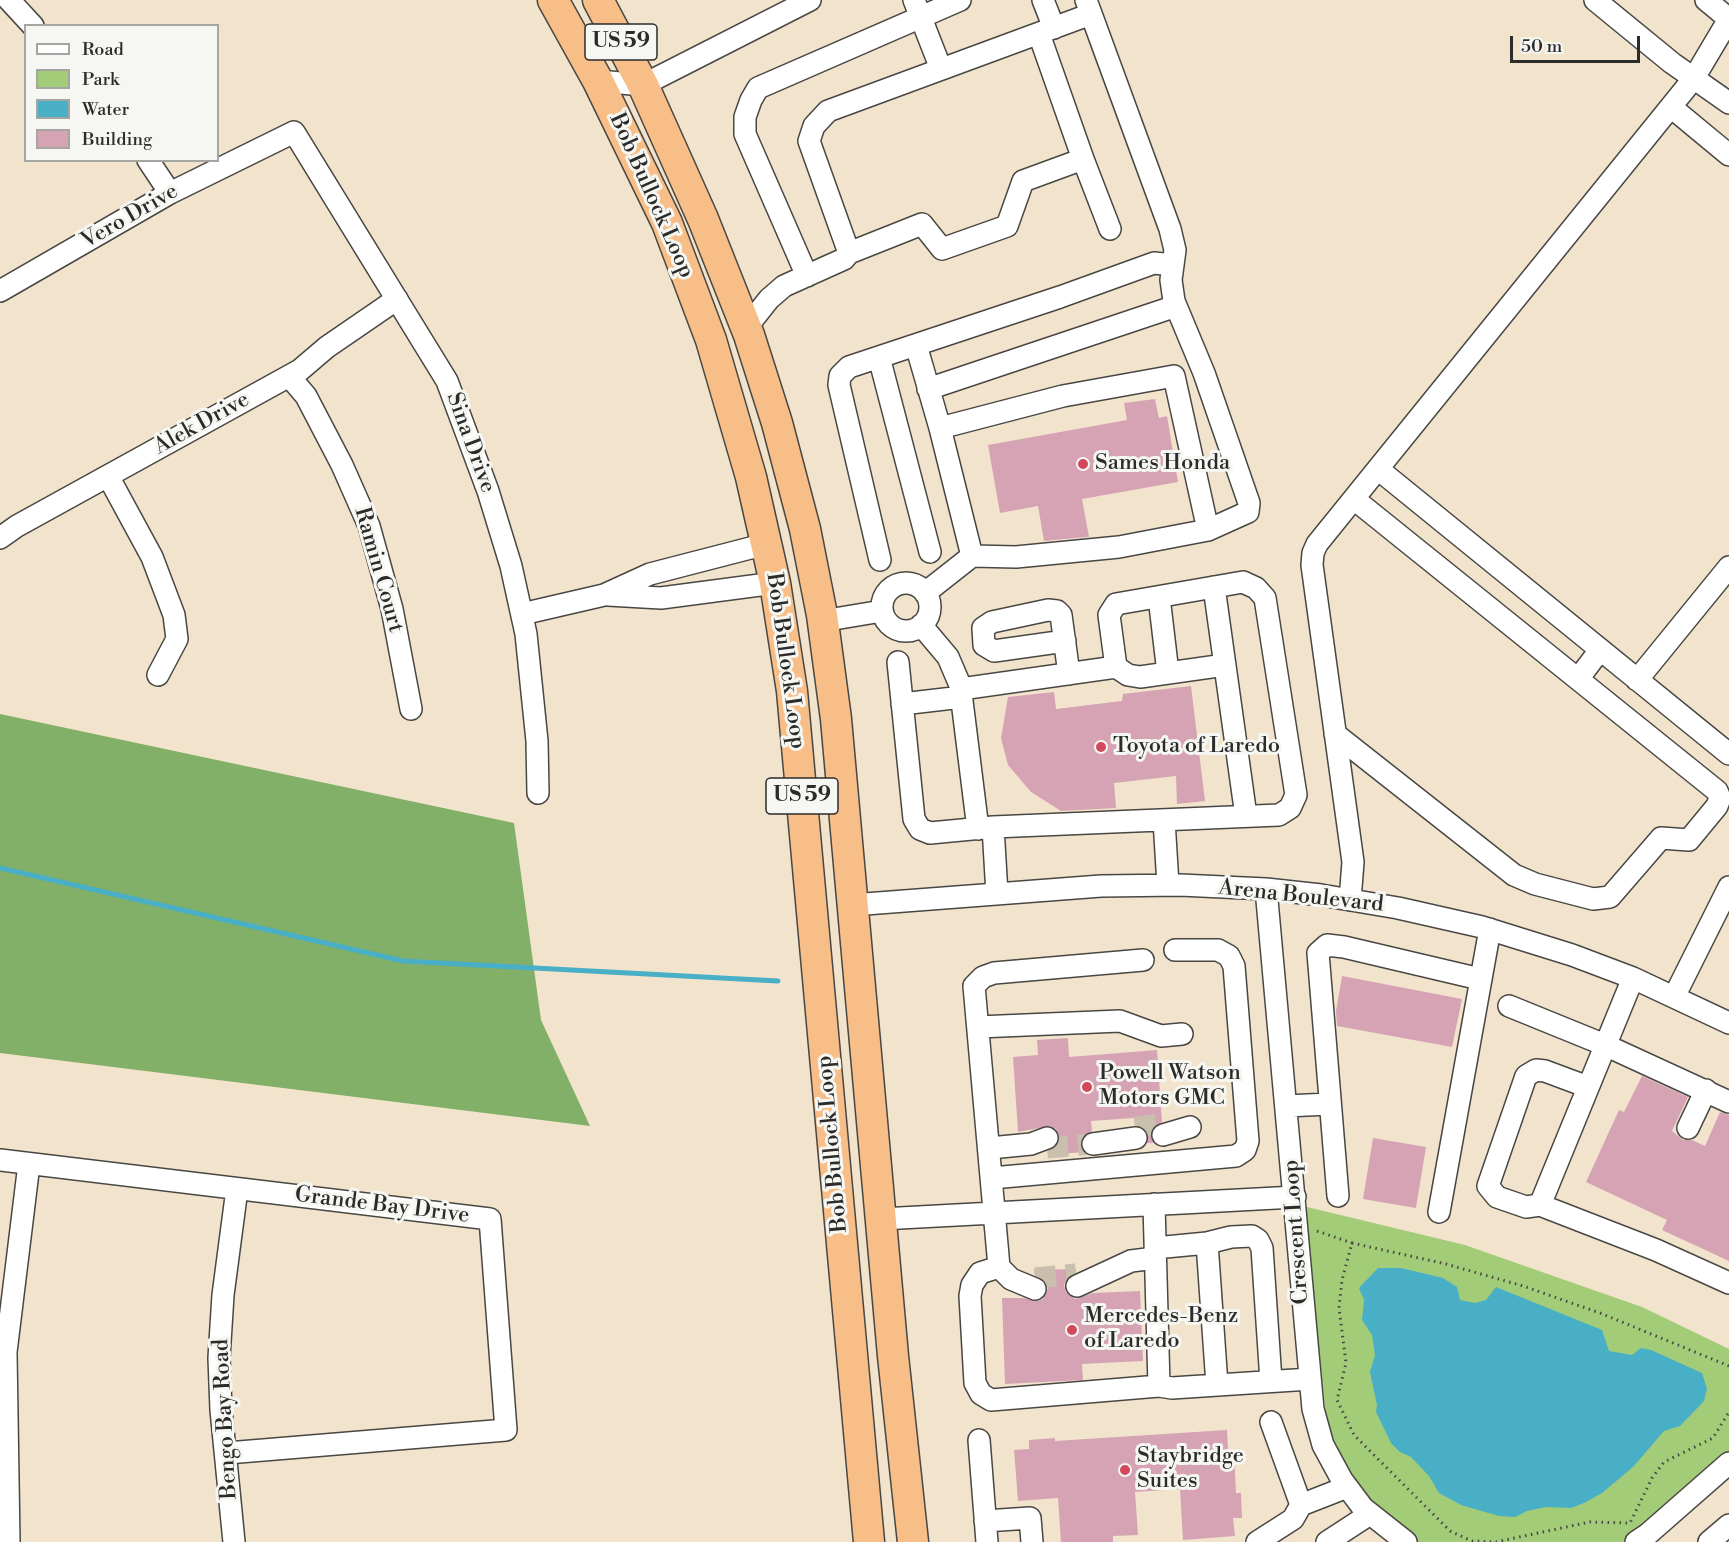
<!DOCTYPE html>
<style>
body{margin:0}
#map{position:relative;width:1729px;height:1542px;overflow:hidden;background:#f2e4cc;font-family:"Libre Bodoni",serif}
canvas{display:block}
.legend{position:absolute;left:24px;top:24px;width:195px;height:138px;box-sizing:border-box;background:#f6f6f2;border:2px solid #a5a5a2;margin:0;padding:8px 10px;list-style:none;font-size:18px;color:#2b2b2b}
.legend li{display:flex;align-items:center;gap:12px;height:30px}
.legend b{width:30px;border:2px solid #a5a5a2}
.scale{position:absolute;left:1510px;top:36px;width:130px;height:27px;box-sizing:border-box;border:3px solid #2b2b2b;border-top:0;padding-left:8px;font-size:18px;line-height:21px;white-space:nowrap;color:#2b2b2b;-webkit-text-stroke:4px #f6f6f2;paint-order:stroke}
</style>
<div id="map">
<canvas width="1729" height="1542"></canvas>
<ul class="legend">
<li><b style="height:8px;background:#fff"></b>Road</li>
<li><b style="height:16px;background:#a3cc78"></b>Park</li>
<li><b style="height:16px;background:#48afc7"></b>Water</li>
<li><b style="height:16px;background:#d6a3b5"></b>Building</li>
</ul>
<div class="scale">50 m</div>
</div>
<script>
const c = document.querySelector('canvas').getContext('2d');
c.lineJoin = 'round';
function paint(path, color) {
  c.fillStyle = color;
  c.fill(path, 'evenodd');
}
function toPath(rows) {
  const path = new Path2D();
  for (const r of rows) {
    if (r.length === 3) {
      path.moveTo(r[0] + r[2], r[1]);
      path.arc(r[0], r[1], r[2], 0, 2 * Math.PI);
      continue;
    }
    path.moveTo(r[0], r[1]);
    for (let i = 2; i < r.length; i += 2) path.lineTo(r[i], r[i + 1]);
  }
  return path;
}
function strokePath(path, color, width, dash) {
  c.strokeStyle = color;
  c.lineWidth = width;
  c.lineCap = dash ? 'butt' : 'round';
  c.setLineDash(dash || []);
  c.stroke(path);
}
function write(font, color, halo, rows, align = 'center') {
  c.font = font + ' "Libre Bodoni",serif';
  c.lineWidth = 6;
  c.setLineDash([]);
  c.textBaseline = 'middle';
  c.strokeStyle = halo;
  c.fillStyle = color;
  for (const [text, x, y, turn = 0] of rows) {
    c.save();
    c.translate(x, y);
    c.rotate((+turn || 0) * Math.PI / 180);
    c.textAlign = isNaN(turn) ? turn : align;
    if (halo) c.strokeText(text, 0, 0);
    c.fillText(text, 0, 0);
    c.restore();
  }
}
const green = toPath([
 [1303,1206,1465,1245,1642,1307,1729,1349,1729,1452,1643,1530,1623,1542,1417,1542,1391,1526,1365,1502,1329,1443]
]);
const forest = toPath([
 [0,714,514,823,541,1020,590,1126,0,1053]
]);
const water = toPath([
 [1378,1268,1401,1268,1443,1278,1457,1287,1460,1300,1475,1303,1486,1300,1496,1287,1602,1330,1609,1351,1632,1355,1641,1348,1651,1350,1702,1373,1707,1389,1704,1401,1680,1426,1664,1431,1633,1467,1602,1493,1584,1503,1571,1508,1546,1507,1527,1511,1515,1517,1499,1516,1461,1505,1439,1493,1429,1476,1411,1457,1400,1452,1391,1443,1376,1412,1377,1405,1370,1372,1375,1355,1372,1335,1362,1320,1364,1300,1359,1288]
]);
const stream = toPath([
 [0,868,403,961,778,981]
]);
const building = toPath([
 [1155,399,1159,418,1167,416,1178,482,1082,499,1089,537,1086,537,1044,541,1038,506,1000,513,988,445,1127,420,1124,403],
 [1191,686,1205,801,1177,804,1176,776,1114,783,1116,808,1061,811,1031,792,1008,765,1001,738,1008,697,1054,692,1056,709,1122,701,1123,694],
 [1342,976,1462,999,1452,1047,1337,1026,1336,1011],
 [1068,1038,1069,1057,1157,1050,1162,1122,1151,1131,1153,1143,1147,1143,1146,1131,1135,1125,1134,1118,1091,1121,1092,1131,1081,1140,1084,1152,1048,1155,1048,1151,1056,1146,1060,1140,1056,1129,1050,1126,1018,1132,1013,1057,1038,1055,1037,1040],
 [1642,1076,1688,1097,1672,1131,1683,1140,1692,1140,1705,1146,1720,1112,1729,1115,1729,1261,1662,1230,1667,1220,1586,1182,1619,1110,1624,1112],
 [1373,1138,1426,1147,1416,1208,1363,1199],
 [1076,1269,1076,1272,1067,1278,1064,1285,1066,1292,1075,1299,1093,1293,1140,1291,1143,1361,1082,1364,1083,1380,1005,1384,1002,1298,1023,1298,1037,1301,1043,1299,1048,1288,1045,1281,1035,1275,1034,1270],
 [1227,1430,1228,1451,1234,1451,1236,1493,1241,1493,1242,1518,1233,1518,1235,1536,1183,1540,1180,1489,1135,1492,1138,1535,1113,1536,1113,1542,1061,1542,1058,1498,1018,1501,1014,1450,1029,1449,1029,1440,1055,1438,1055,1441]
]);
const minorTunnel = toPath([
 [1135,1127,1162,1124],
 [1047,1148,1093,1144],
 [1035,1278,1076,1274]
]);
const path = toPath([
 [1317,1231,1352,1243],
 [1729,1366,1600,1313,1523,1286,1446,1264,1352,1243,1342,1280,1339,1308,1346,1363,1337,1400,1354,1435,1450,1531,1472,1541,1496,1542,1590,1522,1630,1523,1652,1478,1664,1462,1713,1438,1729,1412]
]);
const minor = toPath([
 [9,0,33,26],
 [914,0,941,69],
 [1043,0,1054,28],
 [1595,0,1672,63,1729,103],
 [1706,0,1729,19],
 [1039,34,1083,159],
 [598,81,643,85,810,0],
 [1671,107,1729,155],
 [148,160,170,193],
 [849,253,922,224,942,249,1007,226,1023,181,1083,159,1110,229],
 [807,276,745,134,745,117,751,100,758,88,960,0],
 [0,291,170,193,294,132,447,381,488,491,511,566,526,634,537,741,538,793],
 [746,328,769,299,784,286,844,259,849,253,809,141,814,126,828,111,1091,14],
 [916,345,940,428],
 [879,357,930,552],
 [289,376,306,396,342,465,369,526,392,609,411,709],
 [928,389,1176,306],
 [1378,469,1729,754],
 [108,476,152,557,174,615,177,639,158,675],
 [0,538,17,526,300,370,327,347,397,299],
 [972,556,1016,557,1119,547,1208,530],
 [880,560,839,385,840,376,849,367,1060,297,1154,263,1173,265],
 [906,607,24],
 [1214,587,1246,816],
 [925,593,972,556,940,428,1063,396,1174,376,1208,530,1248,512,1249,503,1204,373,1174,301,1171,280,1175,250,1170,229,1086,0],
 [608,595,661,598,775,583],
 [1159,597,1168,673],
 [522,614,604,595,650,574,766,544],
 [822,621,882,611],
 [921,625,948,657,960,685,978,829],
 [1065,641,994,651,984,645,983,628,992,622,1048,610,1057,611,1061,615,1069,674],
 [898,662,914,819,920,829,930,833,993,827],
 [1578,679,1600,650],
 [1637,680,1729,567],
 [961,689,1116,667,1128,675,1140,677,1225,665],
 [902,704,962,697],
 [1335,734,1514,875,1535,884,1593,899,1610,897,1661,838,1689,840,1717,806,1720,798,1717,791,1354,499],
 [1164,820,1168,885],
 [1266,889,1313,1409,1323,1445,1342,1480,1363,1508,1406,1542],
 [997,894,993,827,1279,815,1290,808,1296,795,1265,598,1256,588,1243,582,1116,604,1109,615,1116,667],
 [1350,900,1353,862,1312,565,1313,553,1317,544,1694,78,1729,19],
 [852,905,1101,886,1180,885,1266,889,1321,895,1398,908,1482,927,1572,955,1633,978,1729,1023],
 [1143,960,994,973,983,977,974,986,999,1267,980,1273,972,1285,970,1296,975,1383,981,1394,991,1400,1159,1386],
 [1633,978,1540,1205,1656,1250,1729,1283],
 [1674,997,1729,887],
 [1509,1006,1605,1045,1729,1102],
 [978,1027,1120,1021,1161,1036,1182,1034],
 [1286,1106,1329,1104],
 [1688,1128,1706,1090],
 [1163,1135,1190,1127],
 [1093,1144,1136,1138],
 [990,1148,1031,1144,1047,1138],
 [0,1160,490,1219,506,1430,227,1453],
 [992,1178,1236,1156,1245,1150,1248,1141,1234,966,1229,956,1218,950,1175,950],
 [1338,1196,1318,953,1327,945,1344,947,1480,979],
 [1154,1204,1159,1386,1172,1388,1310,1379],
 [1540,1205,1526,1207,1497,1197,1488,1186,1526,1076,1536,1070,1545,1071,1588,1087],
 [1439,1212,1490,929],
 [881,1219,1295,1197],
 [1207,1243,1231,1237,1252,1236,1258,1240,1262,1248,1271,1381],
 [1155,1248,1207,1243,1217,1385],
 [999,1267,1011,1279,1035,1289],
 [1077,1286,1131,1261,1155,1258],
 [1271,1422,1301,1505,1347,1487],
 [979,1440,987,1542],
 [985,1521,1030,1518,1032,1542],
 [9,1542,6,1352,29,1164],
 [234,1542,221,1410,219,1358,223,1295,237,1189],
 [1257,1542,1293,1519,1301,1505],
 [1327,1542,1370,1514],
 [1636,1542,1648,1534,1729,1463],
 [1709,1542,1729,1525]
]);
const highway = toPath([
 [553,0,598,81,667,223,711,340,751,477,775,583,792,691,869,1542],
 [598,0,643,85,703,219,749,335,777,423,805,529,822,615,836,719,893,1356,913,1542]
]);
const markers = [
 [1083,464,6,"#d1495b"],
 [1101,747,6,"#d1495b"],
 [1087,1087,6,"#d1495b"],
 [1072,1330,6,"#d1495b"],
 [1125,1470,6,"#d1495b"]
];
const shields = [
 [621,42,72],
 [802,796,72]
];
const shieldNames = [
 ["US 59",621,42],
 ["US 59",802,796]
];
const streetNames = [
 ["Bob Bullock Loop",651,196,66],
 ["Vero Drive",130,217,-30],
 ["Alek Drive",202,424,-29],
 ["Sina Drive",470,443,70],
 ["Ramin Court",378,570,74],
 ["Bob Bullock Loop",785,661,82],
 ["Arena Boulevard",1301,897,6],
 ["Bob Bullock Loop",833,1144,-95],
 ["Grande Bay Drive",382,1206,7],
 ["Crescent Loop",1297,1232,-94],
 ["Bengo Bay Road",226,1419,-93]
];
const poiNames = [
 ["Sames Honda",1095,464],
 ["Toyota of Laredo",1113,747],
 ["Powell Watson",1099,1074],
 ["Motors GMC",1099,1099],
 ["Mercedes-Benz",1084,1317],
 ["of Laredo",1084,1342],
 ["Staybridge",1137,1457],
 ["Suites",1137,1482]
];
paint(green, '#a3cc78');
paint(forest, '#82b068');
paint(water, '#48afc7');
strokePath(stream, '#48afc7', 5);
paint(building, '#d6a3b5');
strokePath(minorTunnel, '#cabfac', 21, [21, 10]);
strokePath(minor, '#494743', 24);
strokePath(highway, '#494743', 33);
strokePath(path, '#494743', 3, [1.5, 4.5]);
strokePath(minor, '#fff', 21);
strokePath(highway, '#f7be88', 30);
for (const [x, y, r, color] of markers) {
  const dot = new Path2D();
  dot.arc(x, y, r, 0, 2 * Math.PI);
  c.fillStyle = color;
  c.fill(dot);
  strokePath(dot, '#f6f6f2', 2);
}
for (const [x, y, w] of shields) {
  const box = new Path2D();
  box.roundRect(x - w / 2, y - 18, w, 36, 4.5);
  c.fillStyle = '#f6f6f2';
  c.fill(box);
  strokePath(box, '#2b2b2b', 1.5);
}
write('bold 21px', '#2b2b2b', null, shieldNames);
write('22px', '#2b2b2b', '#f6f6f2', streetNames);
write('22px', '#2b2b2b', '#f6f6f2', poiNames, 'left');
</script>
